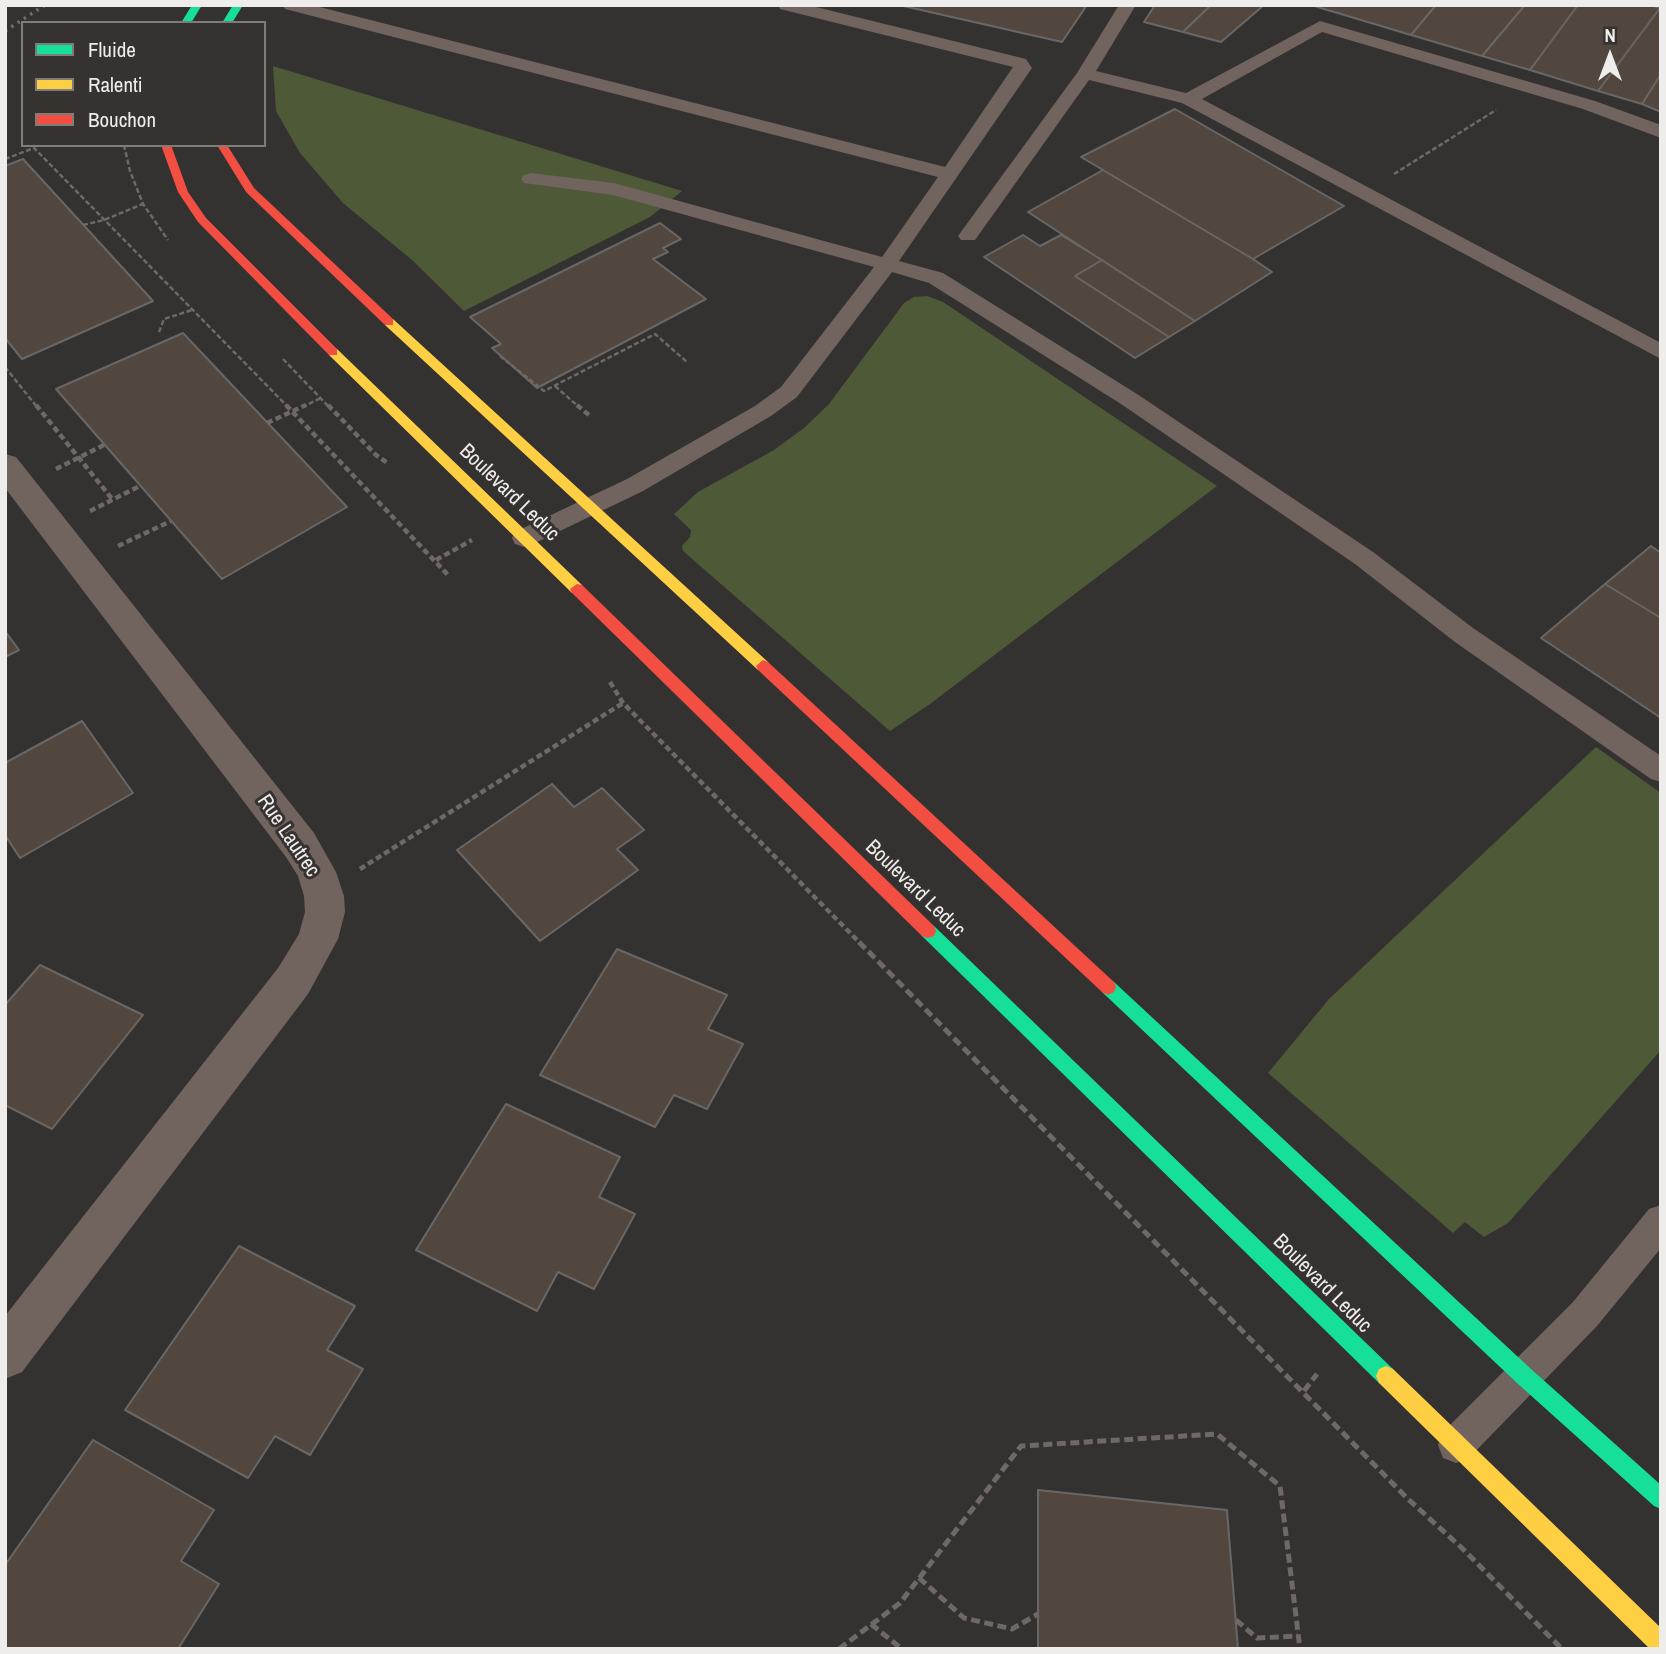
<!DOCTYPE html>
<style>
body{margin:0}
#map{position:relative;width:1666px;height:1654px;overflow:hidden;background:#343231;font-family:"Archivo Narrow",sans-serif}
canvas{display:block}
.frame{position:absolute;inset:0;border:7px solid #efedec;pointer-events:none}
.legend{position:absolute;left:21px;top:21px;width:245px;height:126px;box-sizing:border-box;background:#353230;border:2px solid #7f7d7b;margin:0;padding:9px 12px;list-style:none;font-size:21px;color:#efedec}
.legend li{display:flex;align-items:center;gap:14px;height:35px}
.legend b{width:35px;border:2px solid #7f7d7b}
.north{position:absolute;left:1575px;top:21px;width:70px;height:70px;-webkit-text-stroke:5px #353230;paint-order:stroke;rotate:0deg;font-size:19px;font-weight:700;line-height:28px;text-align:center;color:#efedec}
.north::after{content:'';display:block;margin:auto;width:24px;height:32px;background:#efedec;clip-path:polygon(50% 0,100% 100%,50% 72%,0 100%)}
</style>
<div id="map">
<canvas width="1666" height="1654"></canvas>
<div class="frame"></div>
<ul class="legend">
<li><b style="height:9px;background:#16e098"></b>Fluide</li>
<li><b style="height:9px;background:#ffcf43"></b>Ralenti</li>
<li><b style="height:9px;background:#f24e42"></b>Bouchon</li>
</ul>
<div class="north">N</div>
</div>
<script>
const c = document.querySelector('canvas').getContext('2d');
c.lineJoin = 'round';
function paint(path, color) {
  c.fillStyle = color;
  c.fill(path, 'evenodd');
}
function toPath(rows) {
  const path = new Path2D();
  for (const r of rows) {
    path.moveTo(r[0], r[1]);
    for (let i = 2; i < r.length; i += 2) path.lineTo(r[i], r[i + 1]);
  }
  return path;
}
function strokePath(path, color, width, dash) {
  c.strokeStyle = color;
  c.lineWidth = width;
  c.lineCap = dash ? 'butt' : 'round';
  c.setLineDash(dash || []);
  c.stroke(path);
}
function write(font, color, halo, rows, align = 'center') {
  c.font = font + ' "Archivo Narrow",sans-serif';
  c.lineWidth = 6;
  c.setLineDash([]);
  c.textBaseline = 'middle';
  c.strokeStyle = halo;
  c.fillStyle = color;
  for (const [text, x, y, turn = 0] of rows) {
    c.save();
    c.translate(x, y);
    c.rotate((+turn || 0) * Math.PI / 180);
    c.textAlign = isNaN(turn) ? turn : align;
    if (halo) c.strokeText(text, 0, 0);
    c.fillText(text, 0, 0);
    c.restore();
  }
}
const green = toPath([
 [273,66,682,191,650,217,464,311,412,260,343,203,300,153,276,111],
 [927,296,943,302,1217,486,930,704,890,731,683,551,682,546,690,537,691,530,674,514,698,492,774,450,804,428,829,404,904,303,914,297],
 [1596,747,1661,793,1661,1050,1508,1223,1484,1237,1465,1222,1453,1233,1268,1073,1329,999]
]);
const building = toPath([
 [899,5,1087,5,1062,42,899,5],
 [1155,5,1211,5,1183,32,1144,22,1155,5],
 [1211,5,1264,5,1221,42,1183,32,1211,5],
 [1311,5,1436,5,1411,35,1311,5],
 [1436,5,1525,5,1482,56,1411,35,1436,5],
 [1525,5,1578,5,1530,70,1482,56,1525,5],
 [1578,5,1650,5,1660,8,1598,91,1530,70,1578,5],
 [1660,8,1661,74,1642,104,1598,91,1660,8],
 [1661,74,1661,112,1642,104,1661,74],
 [1175,109,1344,206,1253,259,1081,157,1175,109],
 [23,159,153,301,22,359,5,338,5,166,23,159],
 [1103,170,1253,259,1272,272,1195,321,1028,212,1103,170],
 [660,223,681,239,663,248,668,252,653,259,706,299,537,388,492,348,501,344,470,317,660,223],
 [1023,235,1040,246,1061,235,1102,260,1075,276,1169,337,1135,358,984,257,1023,235],
 [1102,260,1195,321,1169,337,1075,276,1102,260],
 [183,333,347,507,222,579,56,389,183,333],
 [1651,546,1661,553,1661,618,1605,584,1651,546],
 [1605,584,1661,618,1661,718,1541,638,1605,584],
 [5,631,19,650,5,657,5,631],
 [82,721,133,793,20,858,5,835,5,763,82,721],
 [552,784,574,807,602,788,644,830,617,849,638,870,540,941,457,850,552,784],
 [617,949,727,995,708,1029,743,1044,707,1109,674,1095,655,1127,540,1075,617,949],
 [40,965,143,1015,52,1129,5,1105,5,1005,40,965],
 [506,1104,620,1157,599,1197,635,1214,594,1289,558,1272,537,1311,416,1250,506,1104],
 [239,1246,355,1306,327,1350,363,1369,310,1455,275,1436,248,1478,125,1410,239,1246],
 [93,1440,214,1510,181,1561,219,1584,178,1649,5,1649,5,1565,93,1440],
 [1038,1490,1227,1510,1238,1649,1038,1649,1038,1490]
]);
const pathFar2 = toPath([
 [124,145,130,171,143,204,168,240],
 [5,159,34,148,288,407],
 [1394,174,1496,110],
 [83,225,104,220,143,204],
 [159,332,164,319,192,310],
 [500,356,544,391,655,334,687,362],
 [283,359,329,407],
 [5,367,37,407],
 [555,386,579,407],
 [302,407,321,398]
]);
const pathFar1 = toPath([
 [36,405,113,500],
 [286,405,449,576],
 [328,405,376,455,389,464],
 [577,405,590,416],
 [267,423,306,405],
 [56,469,104,445],
 [90,511,140,486],
 [118,546,171,521],
 [436,560,472,540],
 [610,682,623,703,861,944],
 [360,869,623,703]
]);
const path = toPath([
 [859,942,1408,1499,1463,1549,1562,1649],
 [1304,1391,1317,1374],
 [919,1578,964,1618,1012,1629,1038,1614],
 [1236,1620,1257,1638,1298,1636],
 [871,1624,902,1649],
 [839,1649,900,1603,1021,1446,1217,1434,1280,1486,1300,1649]
]);
const lane = toPath([
 [283,5,312,5,945,167,1013,67,780,9,778,5,808,5,1026,59,1032,68,899,261,943,273,1137,394,1373,552,1473,628,1661,756,1661,782,1651,779,1455,642,1355,564,1121,404,929,283,892,272,797,397,771,416,643,491,533,544,524,547,515,544,512,538,515,532,627,479,755,406,781,387,874,267,613,195,524,183,521,179,524,175,531,173,614,183,882,257,938,177,285,9,283,5],
 [1119,5,1136,5,1096,71,1186,93,1320,21,1595,101,1661,125,1661,138,1583,109,1322,32,1202,99,1661,343,1661,359,1182,103,1089,80,975,240,961,240,958,236,1077,73,1119,5],
 [1661,1205,1661,1248,1597,1326,1469,1458,1456,1463,1443,1458,1438,1445,1443,1432,1573,1302,1649,1209,1661,1205]
]);
const street = toPath([
 [5,454,16,457,314,833,336,872,344,896,345,912,338,939,308,994,22,1372,5,1379,5,1316,278,968,299,934,305,912,304,896,298,876,286,857,5,488,5,454]
]);
const fast = toPath([
 [192,5,202,5,191,23,181,23,192,5],
 [233,5,243,5,232,23,222,23,233,5],
 [928,924,934,926,1393,1369,1396,1376,1393,1383,1386,1386,1379,1383,922,936,920,931,922,926,928,924],
 [1108,979,1114,982,1531,1369,1661,1485,1661,1509,1654,1506,1517,1383,1102,992,1100,987,1102,982,1108,979]
]);
const slow = toPath([
 [389,318,393,319,768,662,770,666,768,670,758,670,385,325,385,319,389,318],
 [333,348,337,349,582,585,584,589,582,593,572,593,329,355,329,349,333,348],
 [1386,1366,1393,1369,1661,1628,1661,1649,1650,1649,1379,1383,1376,1376,1379,1369,1386,1366]
]);
const jam = toPath([
 [161,145,171,145,188,192,206,218,337,349,337,355,329,355,198,222,178,192,161,145],
 [217,145,227,145,254,188,393,319,393,325,385,325,246,192,217,145],
 [577,584,582,585,934,926,936,931,934,936,928,938,922,936,572,593,570,589,577,584],
 [763,660,768,662,1114,982,1116,987,1114,992,1108,995,1102,992,758,670,756,666,763,660]
]);
const rail = toPath([
 [5,31,45,5]
]);
const streetNames = [
 ["Boulevard Leduc",509,493,44],
 ["Rue Lautrec",288,836,56],
 ["Boulevard Leduc",915,889,44],
 ["Boulevard Leduc",1322,1284,45]
];
paint(green, '#4e5938');
paint(building, '#52473f');
strokePath(building, '#686766', 2);
strokePath(pathFar2, '#706864', 2.5, [5, 2.5]);
strokePath(pathFar1, '#706864', 4.5, [6, 3.5]);
strokePath(path, '#706864', 5, [9, 4.5]);
paint(lane, '#71635e');
paint(street, '#71635e');
paint(fast, '#16e098');
paint(slow, '#ffcf43');
paint(jam, '#f24e42');
strokePath(rail, '#736c68', 3.5, [2.5, 5]);
write('21px', '#efedec', '#353230', streetNames);
</script>
